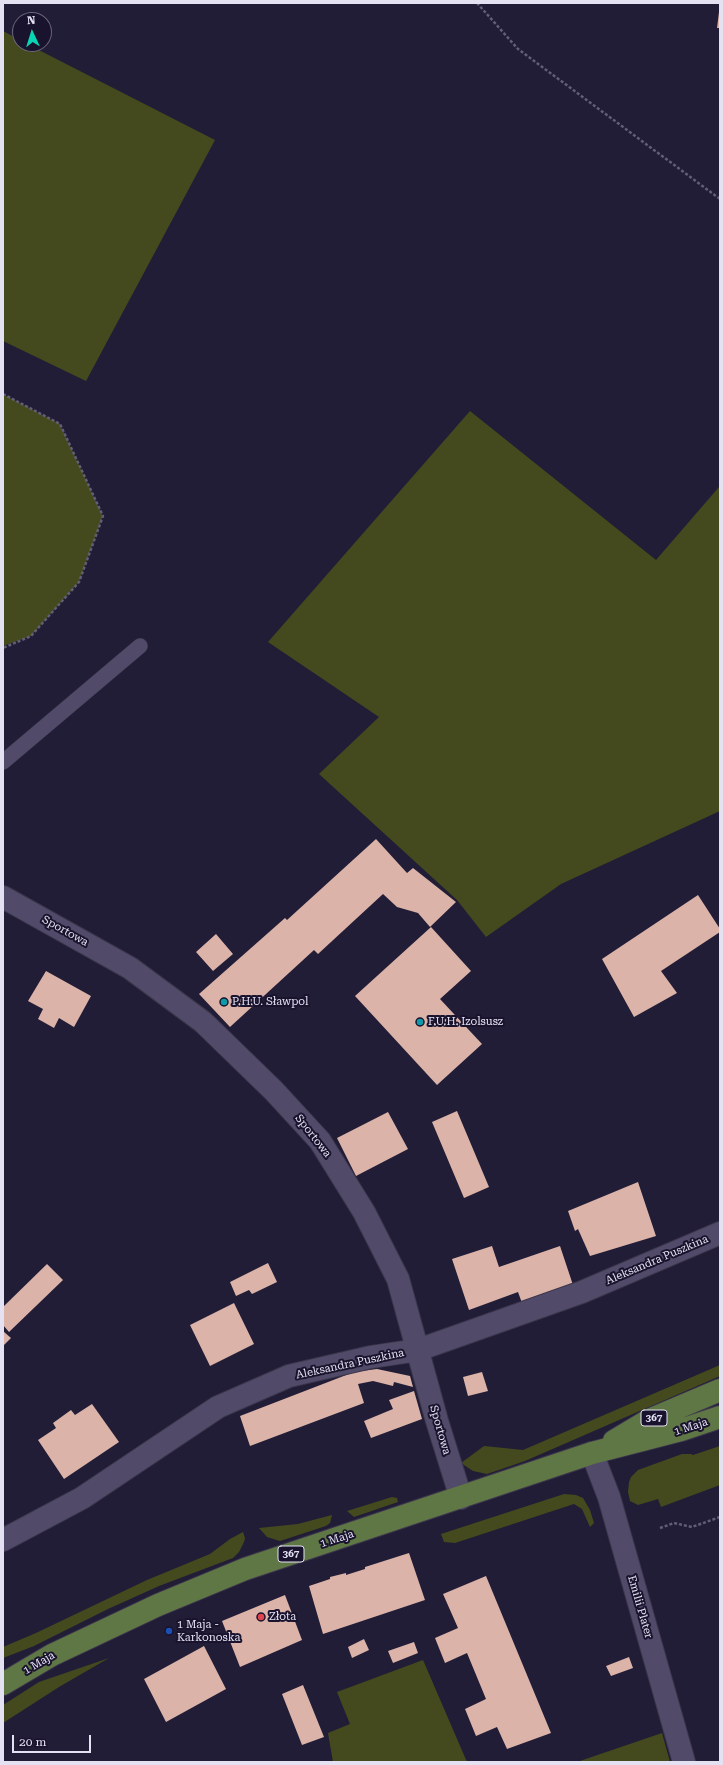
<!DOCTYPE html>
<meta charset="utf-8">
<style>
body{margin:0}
#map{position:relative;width:723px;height:1765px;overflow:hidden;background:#221d37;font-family:"Roboto Serif",serif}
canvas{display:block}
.frame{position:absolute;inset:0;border:4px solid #e4e1f3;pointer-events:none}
.north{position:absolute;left:12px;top:12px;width:40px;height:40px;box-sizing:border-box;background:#19132d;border:1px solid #6a657c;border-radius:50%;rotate:356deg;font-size:11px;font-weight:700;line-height:16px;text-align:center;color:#e4e1f3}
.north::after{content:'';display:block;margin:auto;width:14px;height:18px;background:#09d5b5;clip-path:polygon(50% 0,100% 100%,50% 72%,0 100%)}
.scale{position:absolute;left:12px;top:1735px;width:79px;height:18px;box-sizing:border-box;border:2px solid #e4e1f3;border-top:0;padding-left:5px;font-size:12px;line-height:14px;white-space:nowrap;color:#e4e1f3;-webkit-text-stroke:3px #19132d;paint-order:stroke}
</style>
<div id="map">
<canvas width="723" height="1765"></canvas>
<div class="frame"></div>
<div class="north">N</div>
<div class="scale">20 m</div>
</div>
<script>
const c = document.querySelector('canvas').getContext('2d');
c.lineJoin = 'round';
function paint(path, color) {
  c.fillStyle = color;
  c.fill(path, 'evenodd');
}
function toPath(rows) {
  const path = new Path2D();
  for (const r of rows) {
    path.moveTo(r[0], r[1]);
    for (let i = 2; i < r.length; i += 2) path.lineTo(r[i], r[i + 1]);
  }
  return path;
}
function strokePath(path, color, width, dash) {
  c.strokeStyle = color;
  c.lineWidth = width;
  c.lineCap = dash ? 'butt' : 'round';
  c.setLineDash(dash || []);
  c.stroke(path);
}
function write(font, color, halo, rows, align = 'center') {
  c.font = font + ' "Roboto Serif",serif';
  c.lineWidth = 4;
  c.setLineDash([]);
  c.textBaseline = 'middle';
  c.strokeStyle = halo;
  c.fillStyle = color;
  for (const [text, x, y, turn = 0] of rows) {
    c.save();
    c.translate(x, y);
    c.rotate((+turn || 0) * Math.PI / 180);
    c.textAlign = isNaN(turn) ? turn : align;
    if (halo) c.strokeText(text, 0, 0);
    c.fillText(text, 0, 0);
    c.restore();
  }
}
const green = toPath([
 [3,31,20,40,20,44,27,44,215,140,86,381,3,341],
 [3,394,60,424,103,516,79,582,31,636,3,646],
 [470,411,656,560,719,487,720,488,720,811,561,884,486,937,457,900,319,774,379,717,268,642],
 [720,1365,720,1376,525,1461,487,1474,473,1471,461,1463,484,1446,523,1450],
 [720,1446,720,1485,661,1507,658,1499,638,1505,630,1501,628,1492,629,1482,631,1477,638,1470,682,1454,691,1454,693,1455],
 [564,1494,576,1495,583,1498,590,1510,594,1523,590,1527,582,1509,574,1504,455,1543,444,1542,441,1534],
 [392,1497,397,1498,398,1502,354,1517,347,1511],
 [332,1515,330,1523,326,1526,280,1541,267,1537,259,1528,298,1524],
 [243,1532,245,1538,244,1542,239,1552,233,1558,159,1586,108,1609,34,1646,3,1658,3,1647,36,1633,147,1580,210,1554,230,1539],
 [109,1658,59,1687,3,1723,3,1705,39,1682],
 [423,1660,467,1762,333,1762,328,1733,350,1724,337,1692],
 [662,1733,670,1762,577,1762]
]);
const building = toPath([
 [719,12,720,12,720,28,717,28],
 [376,839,407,873,413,868,456,902,430,927,418,913,397,907,383,894,318,954,314,950,230,1027,199,994,285,918,287,920],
 [698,895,720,929,720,932,661,971,677,993,634,1017,602,959],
 [431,927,471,971,440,999,482,1044,437,1085,355,996],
 [216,934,233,954,213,971,196,952],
 [46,971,91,996,74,1027,59,1018,54,1028,38,1019,43,1009,28,1001],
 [457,1111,489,1187,464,1198,432,1122],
 [388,1112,408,1149,356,1176,337,1138],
 [638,1182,656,1236,590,1256,578,1229,575,1231,568,1211],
 [492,1246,499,1267,560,1246,573,1285,522,1303,518,1292,469,1310,452,1259],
 [268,1263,277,1282,252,1294,249,1290,236,1296,230,1282],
 [47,1264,63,1280,9,1332,3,1325,3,1307],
 [234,1303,254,1344,210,1366,190,1325],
 [3,1331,11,1338,3,1346],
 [377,1369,410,1376,413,1387,394,1382,393,1386,373,1381,358,1384,364,1403,250,1446,240,1416,354,1372],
 [482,1372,488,1391,468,1396,463,1377],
 [414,1391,422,1419,371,1438,364,1421,393,1409,389,1400],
 [92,1404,119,1442,64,1479,38,1440,56,1428,53,1423,71,1410,75,1415],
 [409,1553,425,1600,323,1634,309,1586,330,1579,330,1577,346,1573,346,1575,365,1569,365,1567],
 [486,1576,551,1733,507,1749,497,1727,476,1736,465,1709,486,1699,467,1653,445,1663,435,1638,458,1628,443,1594],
 [285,1595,302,1640,240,1667,222,1621],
 [364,1639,369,1650,352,1658,348,1647],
 [414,1642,418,1653,393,1663,388,1651],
 [204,1646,226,1689,166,1722,144,1679],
 [629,1657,633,1668,611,1676,606,1666],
 [303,1685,324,1737,302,1745,282,1694]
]);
const path = toPath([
 [477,3,518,49,720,199],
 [3,394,60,424,103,516,79,582,31,636,3,648],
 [660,1528,674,1523,692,1527,720,1517]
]);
const service = toPath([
 [3,762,140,646]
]);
const minor = toPath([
 [3,897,130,968,203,1022,274,1091,320,1141,364,1212,398,1279,437,1421,461,1498],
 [592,1453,609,1497,684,1762],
 [3,1540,82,1498,218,1407,289,1376,371,1357,418,1350,582,1292,720,1233]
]);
const primary = toPath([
 [614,1441,649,1420,720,1390],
 [3,1684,52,1655,158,1605,245,1569,592,1453,681,1430,720,1417]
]);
const markers = [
 [224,1002,4,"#0f9aa8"],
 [420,1022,4,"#0f9aa8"],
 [261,1617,4,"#e0444e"],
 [169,1631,4,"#1a4fb4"]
];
const shields = [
 [654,1418,26],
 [291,1554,26]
];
const shieldNames = [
 ["367",654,1418],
 ["367",291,1554]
];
const streetNames = [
 ["Sportowa",65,931,29],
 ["Sportowa",313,1136,52],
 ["Aleksandra Puszkina",657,1260,-23],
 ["Aleksandra Puszkina",350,1364,-12],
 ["1 Maja",691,1427,-18],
 ["Sportowa",440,1430,74],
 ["1 Maja",337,1539,-18],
 ["Emilii Plater",640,1607,74],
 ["1 Maja",39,1663,-30]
];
const poiNames = [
 ["P.H.U. Sławpol",232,1002],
 ["F.U.H. Izolsusz",428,1022],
 ["Złota",269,1617],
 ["1 Maja -",177,1625],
 ["Karkonoska",177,1638]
];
paint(green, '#444a1d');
paint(building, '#dbb3a8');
strokePath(service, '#3c364d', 16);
strokePath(minor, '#3c364d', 24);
strokePath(primary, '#3c364d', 24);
strokePath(path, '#625e75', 2.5, [3, 2]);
strokePath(service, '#514b69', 15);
strokePath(minor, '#514b69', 22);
strokePath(primary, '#5f7745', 22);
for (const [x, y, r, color] of markers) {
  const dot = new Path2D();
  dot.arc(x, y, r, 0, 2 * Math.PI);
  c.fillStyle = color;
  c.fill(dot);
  strokePath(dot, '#19132d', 1.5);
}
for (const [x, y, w] of shields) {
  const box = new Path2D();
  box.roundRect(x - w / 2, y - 8, w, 16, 3);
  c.fillStyle = '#19132d';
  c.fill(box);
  strokePath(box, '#e4e1f3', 1);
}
write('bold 10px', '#e4e1f3', null, shieldNames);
write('11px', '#e4e1f3', '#19132d', streetNames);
write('11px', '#e4e1f3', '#19132d', poiNames, 'left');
</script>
